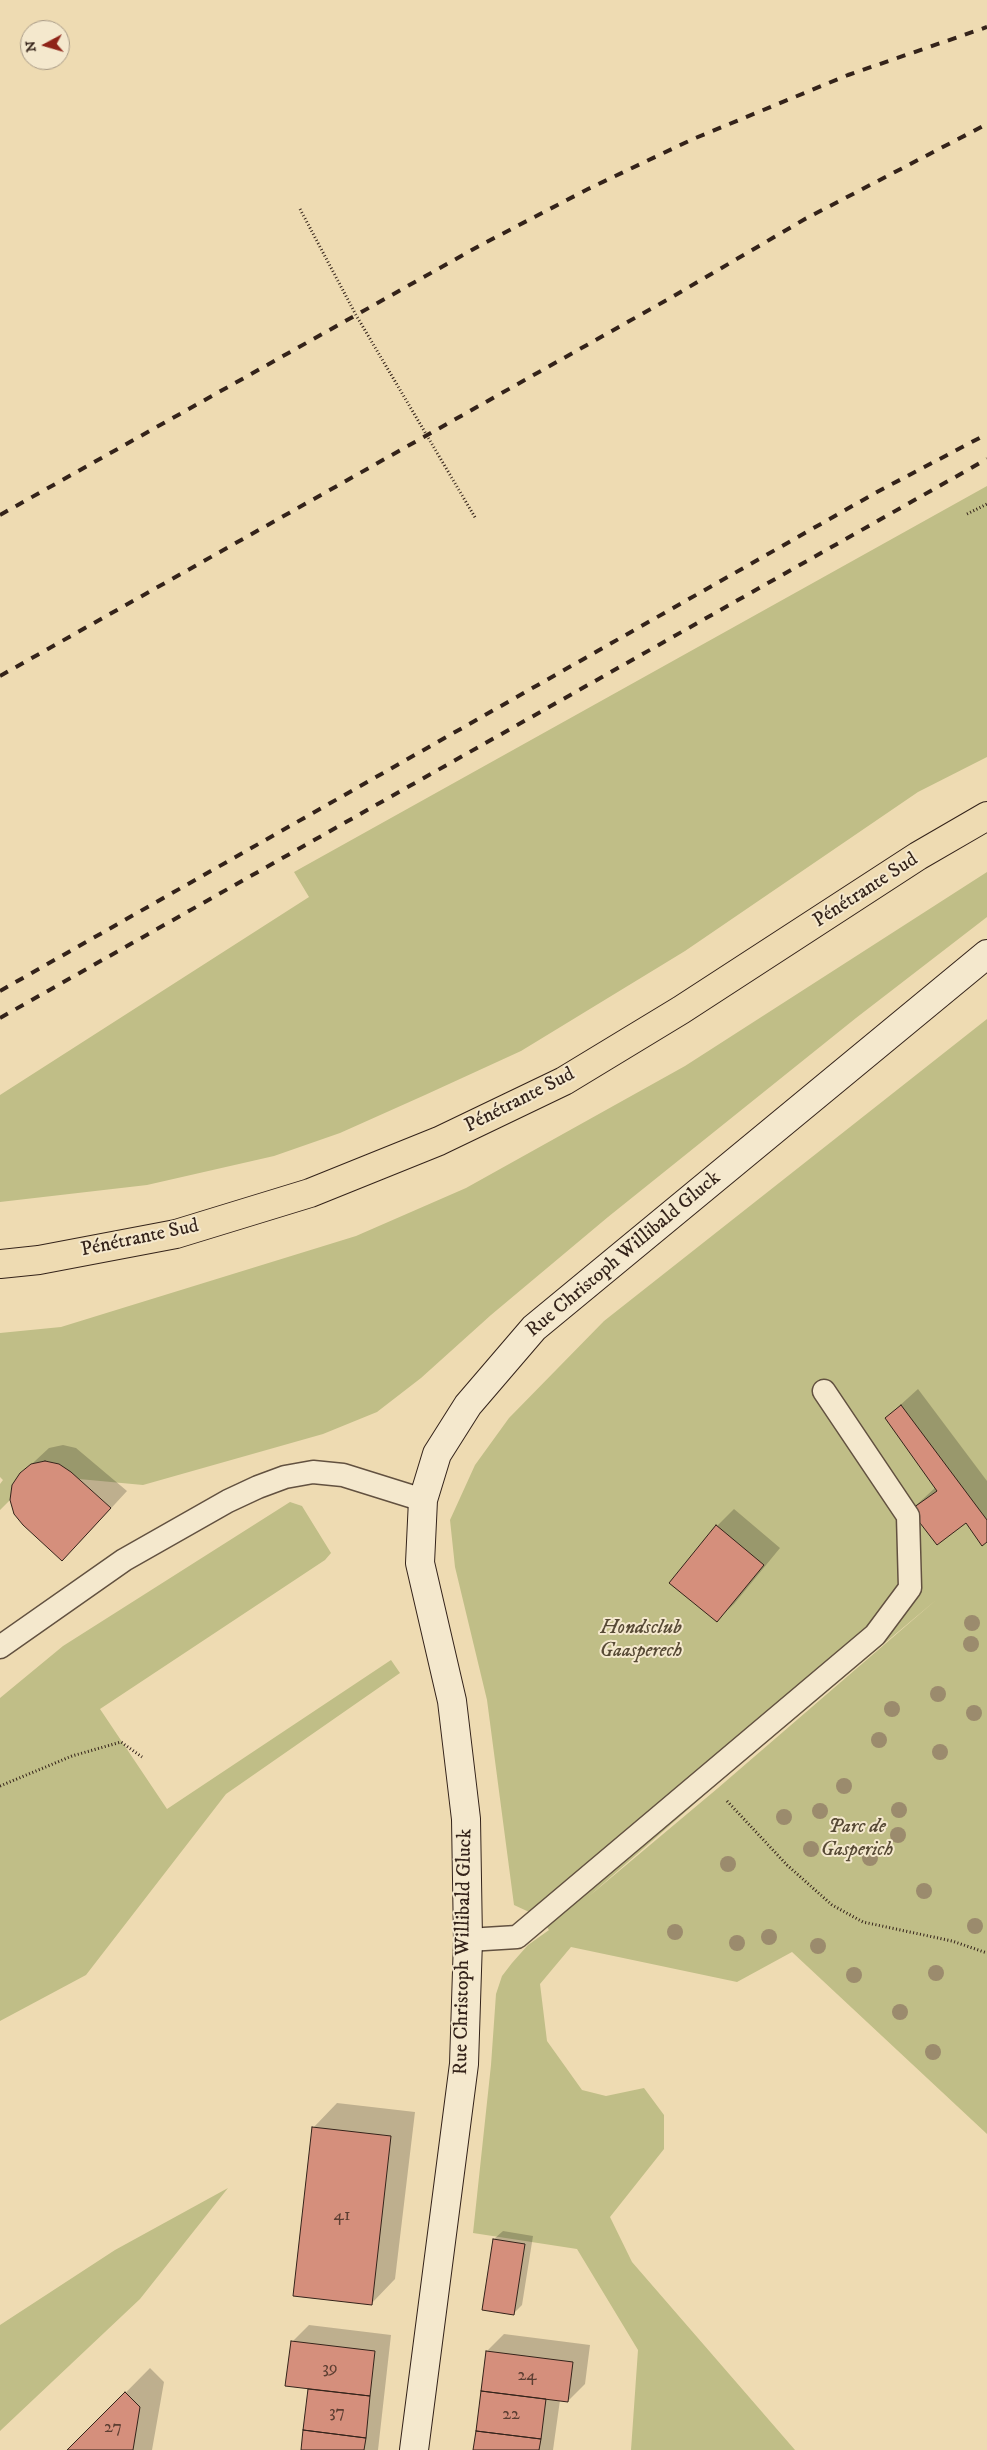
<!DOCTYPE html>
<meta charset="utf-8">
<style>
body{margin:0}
#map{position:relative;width:987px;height:2450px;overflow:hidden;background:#eedbb2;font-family:"IM FELL DW Pica",serif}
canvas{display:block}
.north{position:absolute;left:20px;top:20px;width:50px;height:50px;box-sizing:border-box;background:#f4e8cd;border:1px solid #a79985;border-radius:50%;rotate:264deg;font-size:14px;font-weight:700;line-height:20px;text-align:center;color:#34231a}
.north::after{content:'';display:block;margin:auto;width:18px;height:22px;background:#8f2418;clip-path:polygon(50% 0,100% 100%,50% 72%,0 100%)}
</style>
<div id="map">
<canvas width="987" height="2450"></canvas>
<div class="north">N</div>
</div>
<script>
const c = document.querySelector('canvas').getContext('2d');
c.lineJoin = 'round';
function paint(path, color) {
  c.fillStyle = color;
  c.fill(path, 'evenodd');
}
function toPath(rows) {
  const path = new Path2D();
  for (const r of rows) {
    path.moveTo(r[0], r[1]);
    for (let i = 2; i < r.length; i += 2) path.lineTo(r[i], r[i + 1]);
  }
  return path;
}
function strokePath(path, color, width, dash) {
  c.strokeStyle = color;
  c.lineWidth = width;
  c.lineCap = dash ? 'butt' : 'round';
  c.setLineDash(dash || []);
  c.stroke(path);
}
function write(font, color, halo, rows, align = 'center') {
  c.font = font + ' "IM FELL DW Pica",serif';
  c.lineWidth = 4;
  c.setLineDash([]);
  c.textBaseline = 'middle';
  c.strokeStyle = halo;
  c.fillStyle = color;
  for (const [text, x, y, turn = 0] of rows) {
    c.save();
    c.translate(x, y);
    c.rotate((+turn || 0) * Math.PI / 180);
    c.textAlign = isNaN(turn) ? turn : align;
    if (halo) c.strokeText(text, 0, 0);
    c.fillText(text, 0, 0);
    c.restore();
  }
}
const green = toPath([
 [987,486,987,757,918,792,685,951,521,1051,425,1095,340,1133,274,1156,147,1185,0,1202,0,1095,309,897,294,872],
 [987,872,987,917,856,1018,608,1217,491,1315,421,1378,377,1412,323,1434,143,1485,79,1479,59,1464,45,1461,31,1464,20,1473,12,1485,10,1500,0,1510,0,1484,3,1480,0,1477,0,1333,61,1327,356,1236,466,1188,685,1066],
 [987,1019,987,2134,792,1952,737,1982,571,1947,540,1984,547,2041,582,2090,606,2096,644,2088,664,2115,664,2149,610,2217,632,2262,795,2450,631,2450,638,2350,577,2249,473,2233,491,2065,496,1994,502,1976,512,1963,528,1945,549,1930,540,1917,514,1905,487,1700,455,1567,450,1520,475,1465,509,1418,604,1321],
 [936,1600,718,1788,588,1897,716,1785],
 [290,1502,302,1506,331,1553,325,1560,100,1709,167,1809,391,1660,400,1673,226,1794,86,1975,0,2021,0,1698,63,1646],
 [228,2188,140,2299,0,2431,0,2325,115,2250]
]);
const shadow = toPath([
 [918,1389,987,1481,987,1540,966,1522,911,1510,936,1487,886,1418],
 [63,1445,76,1448,127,1491,79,1543,21,1474,49,1448],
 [734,1509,780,1548,734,1604,717,1620,717,1526],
 [337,2103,415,2112,395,2279,371,2304,313,2128],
 [503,2231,533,2236,522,2305,514,2313,494,2239],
 [309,2325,391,2335,378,2450,302,2450,310,2388,292,2342],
 [504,2334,590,2345,585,2384,568,2401,560,2400,553,2450,475,2450,487,2351],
 [150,2368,164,2382,152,2450,69,2450]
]);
const building = toPath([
 [901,1405,987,1520,987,1542,982,1546,966,1523,937,1545,910,1510,937,1491,885,1418,901,1405],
 [45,1461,59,1464,71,1472,111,1508,62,1561,23,1525,14,1514,10,1500,12,1485,20,1473,31,1464,45,1461],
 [716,1525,764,1565,717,1622,669,1583,716,1525],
 [312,2127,391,2136,372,2305,293,2296,312,2127],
 [493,2239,525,2244,514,2315,482,2310,493,2239],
 [291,2341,375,2351,370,2396,285,2386,291,2341],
 [486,2351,573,2362,568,2402,481,2391,486,2351],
 [308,2389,370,2396,366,2438,303,2430,308,2389],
 [481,2391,546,2399,541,2439,476,2431,481,2391],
 [125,2392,140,2407,133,2450,67,2450,125,2392],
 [303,2430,366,2438,364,2450,301,2450,303,2430],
 [476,2431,541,2439,539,2450,473,2450,476,2431]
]);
const path = toPath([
 [300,209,356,315,476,519],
 [967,514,987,504],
 [0,1786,72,1756,121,1742,142,1757],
 [727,1801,787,1865,832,1905,863,1922,952,1941,987,1953]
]);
const lane = toPath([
 [0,1647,124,1560,228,1501,258,1487,285,1477,313,1472,343,1475,423,1500],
 [468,1940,517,1937,875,1635,910,1588,908,1516,824,1391]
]);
const secondary = toPath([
 [414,2450,464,2064,468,1940,466,1819,452,1701,420,1563,423,1500,437,1454,468,1405,534,1328,987,954]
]);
const highway = toPath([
 [0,1264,39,1260,176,1234,310,1193,439,1141,564,1081,681,1010,918,856,987,816]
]);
const rail = toPath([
 [0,515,479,246,588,189,693,139,848,75,987,27],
 [0,676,672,297,805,219,987,124],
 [0,991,877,492,987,434],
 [0,1018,987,459]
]);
const trees = [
 [972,1623],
 [971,1644],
 [938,1694],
 [892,1709],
 [974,1713],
 [879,1740],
 [940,1752],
 [844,1786],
 [899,1810],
 [820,1811],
 [784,1817],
 [898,1835],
 [811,1849],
 [870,1858],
 [728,1864],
 [924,1891],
 [975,1926],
 [675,1932],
 [769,1937],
 [737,1943],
 [818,1946],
 [936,1973],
 [854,1975],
 [900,2012],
 [933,2052]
];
const numberNames = [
 ["41",342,2216],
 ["39",330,2369],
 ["24",527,2376],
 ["37",337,2413],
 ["22",511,2415],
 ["27",113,2428]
];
const streetNames = [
 ["Pénétrante Sud",866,891,-33],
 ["Pénétrante Sud",520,1101,-27],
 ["Pénétrante Sud",140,1239,-12],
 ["Rue Christoph Willibald Gluck",624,1255,-40],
 ["Rue Christoph Willibald Gluck",464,1952,-89]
];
const parkNames = [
 ["Hondsclub",641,1629],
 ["Gaasperech",641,1652],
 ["Parc de",857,1828],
 ["Gasperich",857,1851]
];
paint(green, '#c0be87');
paint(shadow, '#0003');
paint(building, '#d58f7c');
strokePath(building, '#34231a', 1);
strokePath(lane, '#625140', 25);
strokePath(secondary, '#34231a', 30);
strokePath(highway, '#34231a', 30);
strokePath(path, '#34231a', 3, [1, 2.5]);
strokePath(lane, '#f4e8cd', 22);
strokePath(secondary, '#f4e8cd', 28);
strokePath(highway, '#eedbb2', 28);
strokePath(rail, '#34231a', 4, [9, 9]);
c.fillStyle = '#9b8b6d';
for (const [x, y] of trees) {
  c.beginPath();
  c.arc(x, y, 8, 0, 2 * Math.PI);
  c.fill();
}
write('18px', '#5c3e32', null, numberNames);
write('20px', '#34231a', '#f4e8cd', streetNames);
write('italic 20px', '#574a35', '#f4e8cd', parkNames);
</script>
